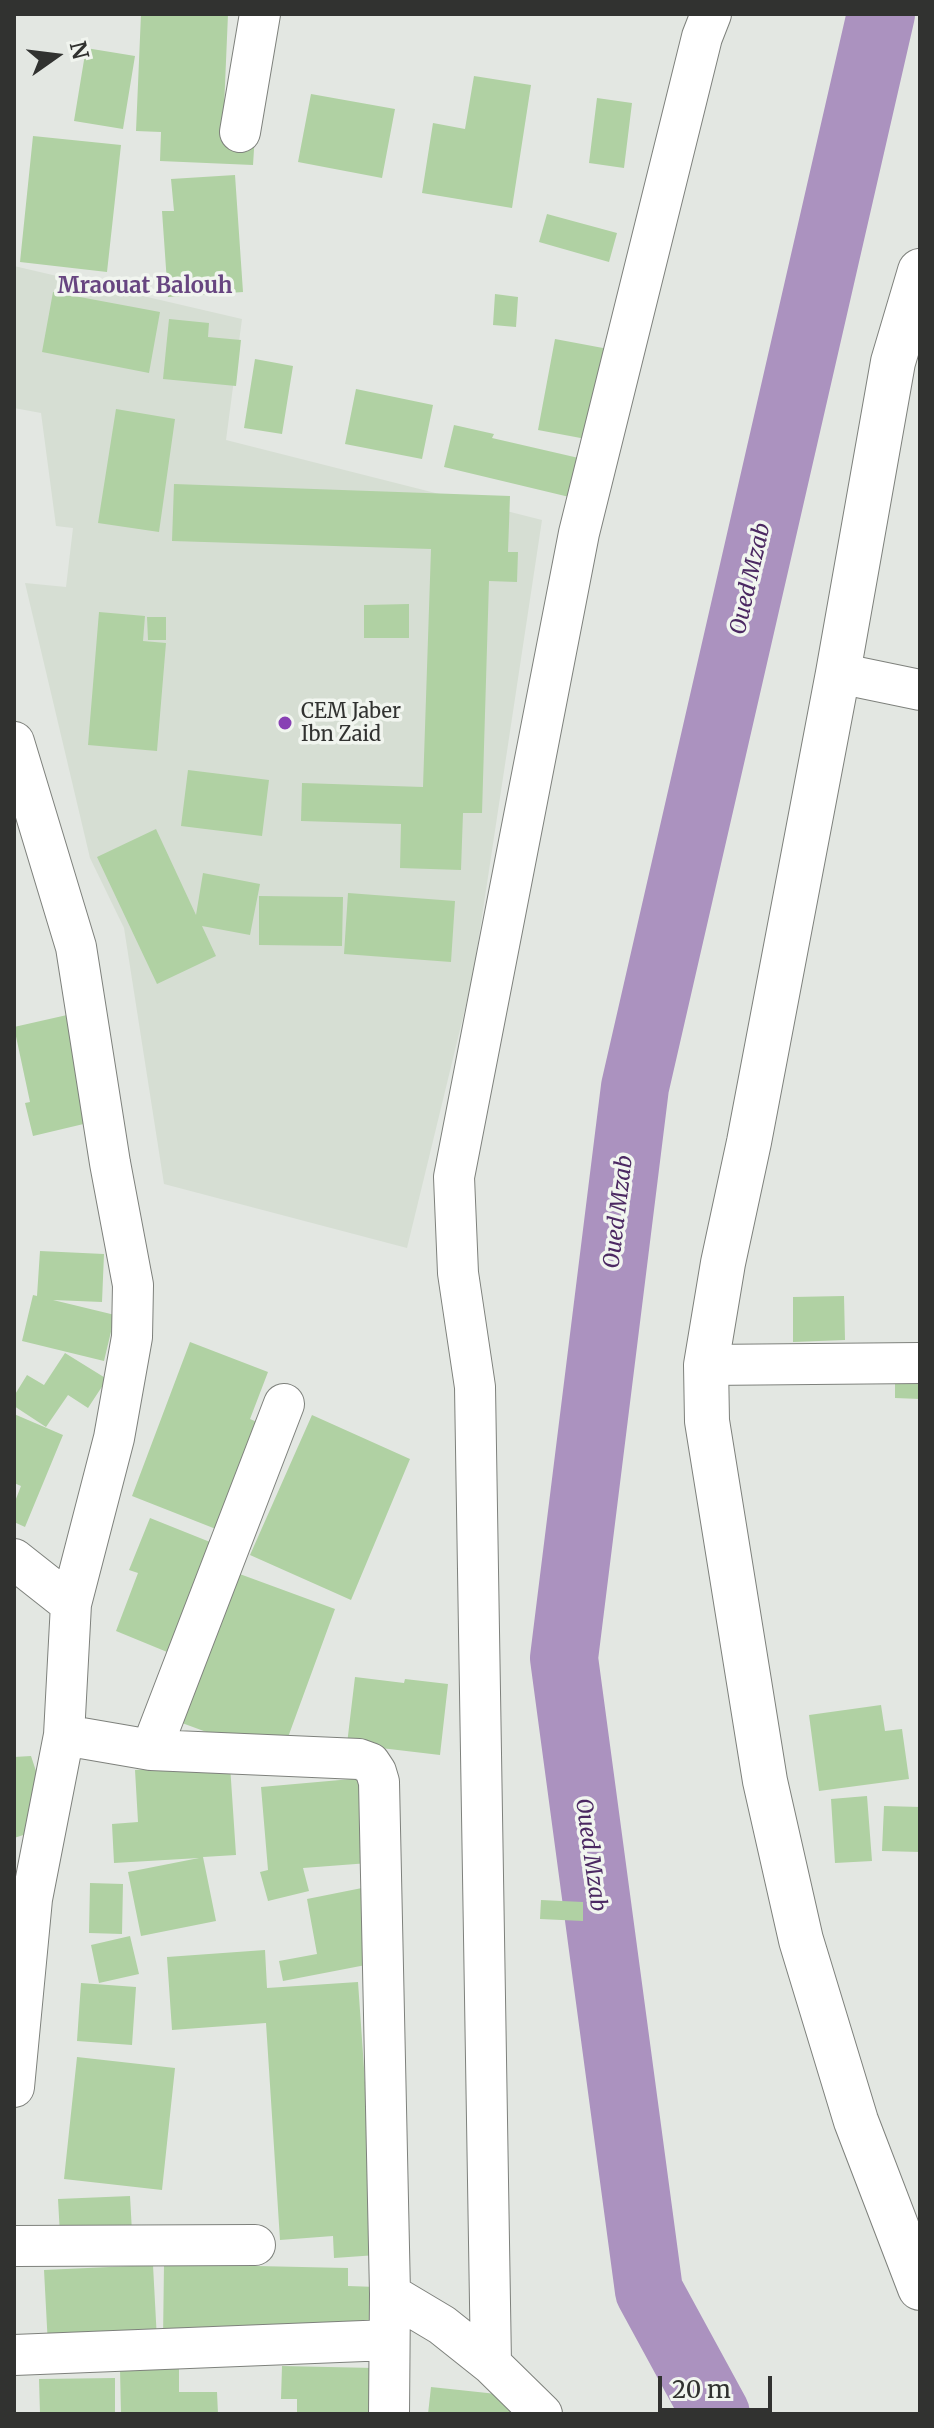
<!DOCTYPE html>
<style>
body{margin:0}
#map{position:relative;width:934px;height:2428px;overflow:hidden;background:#e3e7e2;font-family:Merriweather,serif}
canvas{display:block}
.frame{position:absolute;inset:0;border:16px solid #313230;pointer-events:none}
.north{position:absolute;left:16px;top:16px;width:80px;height:80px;-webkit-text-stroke:6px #f1f5ef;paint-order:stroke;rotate:76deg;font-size:22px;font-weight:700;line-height:32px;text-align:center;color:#313230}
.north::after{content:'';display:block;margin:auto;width:28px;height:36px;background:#313230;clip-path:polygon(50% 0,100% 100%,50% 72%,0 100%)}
.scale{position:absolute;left:658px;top:2376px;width:114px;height:36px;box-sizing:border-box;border:4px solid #313230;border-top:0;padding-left:10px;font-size:24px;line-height:28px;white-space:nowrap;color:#313230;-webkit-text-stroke:6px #f1f5ef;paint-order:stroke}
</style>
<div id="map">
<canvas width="934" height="2428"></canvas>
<div class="frame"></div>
<div class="north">N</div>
<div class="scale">20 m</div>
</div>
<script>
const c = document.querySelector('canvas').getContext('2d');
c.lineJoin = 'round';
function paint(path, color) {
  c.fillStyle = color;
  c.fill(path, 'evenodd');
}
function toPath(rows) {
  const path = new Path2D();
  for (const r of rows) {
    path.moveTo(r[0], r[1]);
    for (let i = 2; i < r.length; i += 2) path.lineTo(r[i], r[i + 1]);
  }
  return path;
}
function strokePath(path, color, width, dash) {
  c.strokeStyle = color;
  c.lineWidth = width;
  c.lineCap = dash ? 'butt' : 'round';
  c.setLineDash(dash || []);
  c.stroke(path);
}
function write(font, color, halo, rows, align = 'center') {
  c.font = font + ' Merriweather,serif';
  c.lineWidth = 7;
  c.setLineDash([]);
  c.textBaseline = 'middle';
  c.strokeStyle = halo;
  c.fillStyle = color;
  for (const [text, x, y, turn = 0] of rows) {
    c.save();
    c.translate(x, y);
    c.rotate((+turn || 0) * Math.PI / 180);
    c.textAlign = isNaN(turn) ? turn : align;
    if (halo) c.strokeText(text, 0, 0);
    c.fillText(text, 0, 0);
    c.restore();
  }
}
const built = toPath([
 [14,266,242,319,226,440,542,520,473,976,407,1248,164,1184,124,928,90,858,25,583,66,587,73,528,56,526,41,413,14,408]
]);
const river = toPath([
 [716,2414,649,2291,564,1658,635,1087,881,14]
]);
const building = toPath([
 [141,14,228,14,223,132,255,134,253,165,160,161,161,132,136,131],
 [86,48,135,56,123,129,74,121],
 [474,76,531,85,512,208,422,193,433,123,465,129],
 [311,94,395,109,382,178,298,162],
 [597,98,632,103,624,168,589,163],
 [33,136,121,145,107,272,20,262],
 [235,175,243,292,168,297,162,211,174,211,171,179],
 [547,214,617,233,609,262,539,242],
 [53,292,160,312,149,373,42,352],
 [495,294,518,297,516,327,493,325],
 [169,319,209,323,208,337,241,340,236,386,163,379],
 [555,339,619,351,602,442,538,430],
 [255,359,293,366,282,434,244,428],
 [356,389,433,405,422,459,345,444],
 [116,409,175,419,159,532,98,523],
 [454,425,494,434,492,438,596,462,586,501,444,467],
 [174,484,510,496,508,552,518,552,517,582,489,581,482,813,463,813,461,870,400,868,401,824,301,821,302,783,423,787,431,549,172,541],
 [409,604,409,638,364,638,364,605],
 [99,612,145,616,143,641,166,643,157,751,88,745],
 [147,617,166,617,166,640,148,640],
 [188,770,269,780,262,836,181,826],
 [156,829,196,915,203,873,260,884,250,935,202,926,216,956,157,984,97,857],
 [348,893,455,901,451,962,344,954],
 [259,896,343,897,342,946,259,945],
 [67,1015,92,1122,33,1136,25,1103,30,1102,14,1027],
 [40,1251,104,1254,102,1302,53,1300,115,1315,104,1361,22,1341,33,1295,37,1296],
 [844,1296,845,1340,793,1342,793,1297],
 [190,1342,268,1372,250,1419,266,1426,226,1533,132,1496],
 [65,1353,107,1379,88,1408,68,1395,46,1427,14,1406,14,1396,27,1375,44,1385],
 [895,1380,920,1381,920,1399,895,1398],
 [14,1414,63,1435,25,1527,14,1522,14,1504,21,1486,14,1483],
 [312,1415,410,1459,351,1600,250,1555],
 [150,1518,215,1544,172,1654,116,1631,138,1573,129,1570],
 [237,1573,335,1609,280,1759,182,1723],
 [355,1677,404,1683,405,1679,448,1684,440,1755,347,1744],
 [881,1705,885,1731,902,1729,909,1779,819,1791,809,1715],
 [31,1756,41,1786,42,1829,14,1838,14,1757],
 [230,1765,236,1855,203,1857,216,1921,141,1936,128,1872,199,1858,114,1863,112,1824,138,1822,135,1770],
 [363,1778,369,1863,303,1868,309,1891,268,1901,260,1872,268,1870,261,1787],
 [867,1796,872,1861,835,1863,831,1799],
 [884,1806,920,1807,920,1852,882,1851],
 [90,1883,123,1884,122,1934,89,1933],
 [362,1888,376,1963,283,1981,279,1961,317,1954,307,1899],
 [541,1900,583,1902,583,1921,540,1919],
 [130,1936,139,1974,99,1983,91,1945],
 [265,1950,267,1988,358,1982,377,2255,334,2258,333,2236,280,2240,266,2023,172,2030,167,1957],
 [81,1983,136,1987,132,2045,77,2041],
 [77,2057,175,2068,162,2190,64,2179],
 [130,2196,133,2250,61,2253,58,2199],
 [164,2264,348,2268,348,2286,377,2287,376,2342,163,2340],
 [153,2265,157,2340,48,2346,44,2270],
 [282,2366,374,2368,373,2414,297,2414,297,2399,281,2399],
 [179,2368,179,2392,217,2392,218,2414,121,2414,120,2369],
 [115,2378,115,2414,40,2414,39,2379],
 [431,2387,553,2400,552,2414,428,2414]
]);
const street = toPath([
 [240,132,260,14],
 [838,673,920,690],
 [14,742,76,947,110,1163,133,1285,132,1337,114,1438,71,1604,64,1735,32,1899,14,1899],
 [706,1365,920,1363],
 [14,1559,71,1604],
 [64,1735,151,1750,359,1759,370,1763,376,1772,379,1782,390,2294,389,2414],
 [151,1750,284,1404],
 [14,2087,32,1899],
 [14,2246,255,2245],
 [390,2294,442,2325,491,2364,542,2414],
 [14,2355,389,2340],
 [491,2364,475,1387,458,1273,454,1177,579,533,702,37,711,14]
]);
const secondary = toPath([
 [920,271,893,362,838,673,749,1142,723,1263,706,1365,707,1421,765,1781,801,1940,856,2121,920,2288]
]);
const markers = [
 [285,723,8,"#8841b4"]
];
const poiNames = [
 ["CEM Jaber",301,712],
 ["Ibn Zaid",301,735]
];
const neighbourhoodNames = [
 ["Mraouat Balouh",145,287]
];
const waterNames = [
 ["Oued Mzab",751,579,-77],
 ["Oued Mzab",619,1212,-83],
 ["Oued Mzab",590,1855,82]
];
paint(built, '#d6ded3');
strokePath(river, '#ab92bf', 68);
paint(building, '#b0d1a3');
strokePath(street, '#7e817c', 42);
strokePath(secondary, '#7e817c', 46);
strokePath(street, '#fff', 40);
strokePath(secondary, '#fff', 44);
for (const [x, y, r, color] of markers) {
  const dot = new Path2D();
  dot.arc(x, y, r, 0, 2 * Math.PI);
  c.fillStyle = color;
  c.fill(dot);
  strokePath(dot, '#f1f5ef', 3);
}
write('20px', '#313230', '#f1f5ef', poiNames, 'left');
write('bold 22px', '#674580', '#f1f5ef', neighbourhoodNames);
write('italic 22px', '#4b2862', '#f1f5ef', waterNames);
</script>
